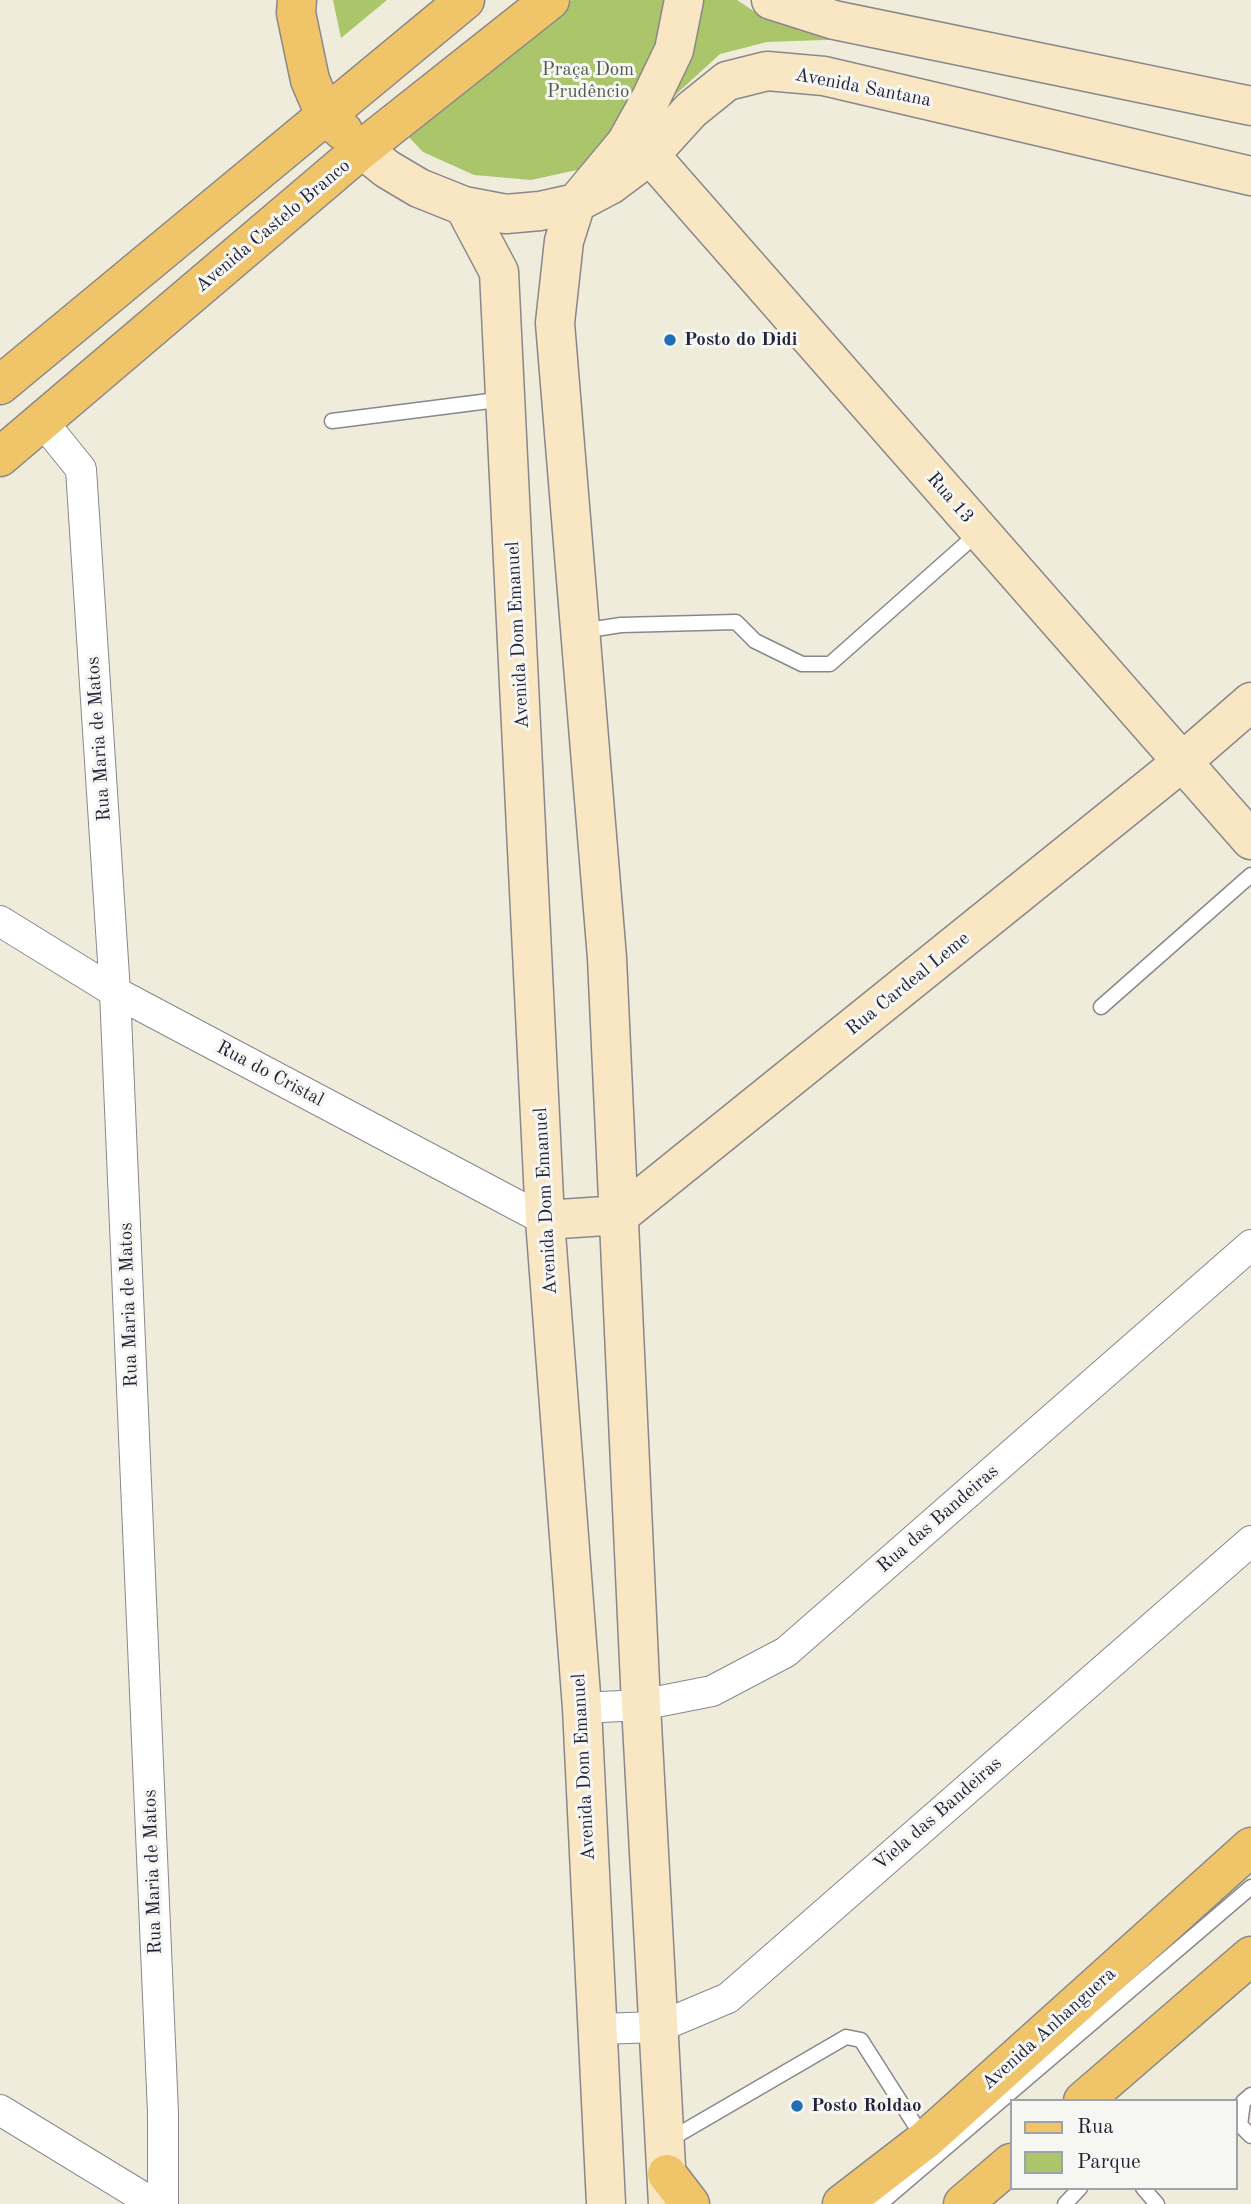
<!DOCTYPE html>
<meta charset="utf-8">
<style>
body{margin:0}
#map{position:relative;width:1251px;height:2204px;overflow:hidden;background:#f0ecdb;font-family:"Old Standard TT",serif}
canvas{display:block}
.legend{position:absolute;left:1010px;top:2099px;width:228px;height:91px;box-sizing:border-box;background:#f6f6f2;border:2px solid #a1a1a9;margin:0;padding:9px 12px;list-style:none;font-size:21px;color:#22223b}
.legend li{display:flex;align-items:center;gap:14px;height:35px}
.legend b{width:35px;border:2px solid #a1a1a9}
</style>
<div id="map">
<canvas width="1251" height="2204"></canvas>
<ul class="legend">
<li><b style="height:9px;background:#f0c469"></b>Rua</li>
<li><b style="height:19px;background:#abc56b"></b>Parque</li>
</ul>
</div>
<script>
const c = document.querySelector('canvas').getContext('2d');
c.lineJoin = 'round';
function paint(path, color) {
  c.fillStyle = color;
  c.fill(path, 'evenodd');
}
function toPath(rows) {
  const path = new Path2D();
  for (const r of rows) {
    path.moveTo(r[0], r[1]);
    for (let i = 2; i < r.length; i += 2) path.lineTo(r[i], r[i + 1]);
  }
  return path;
}
function strokePath(path, color, width, dash) {
  c.strokeStyle = color;
  c.lineWidth = width;
  c.lineCap = dash ? 'butt' : 'round';
  c.setLineDash(dash || []);
  c.stroke(path);
}
function write(font, color, halo, rows, align = 'center') {
  c.font = font + ' "Old Standard TT",serif';
  c.lineWidth = 6;
  c.setLineDash([]);
  c.textBaseline = 'middle';
  c.strokeStyle = halo;
  c.fillStyle = color;
  for (const [text, x, y, turn = 0] of rows) {
    c.save();
    c.translate(x, y);
    c.rotate((+turn || 0) * Math.PI / 180);
    c.textAlign = isNaN(turn) ? turn : align;
    if (halo) c.strokeText(text, 0, 0);
    c.fillText(text, 0, 0);
    c.restore();
  }
}
const green = toPath([
 [333,0,387,0,341,38],
 [572,0,737,0,758,14,851,39,767,42,720,54,672,98,586,168,531,180,474,175,423,152,406,134]
]);
const lane = toPath([
 [332,421,505,399],
 [582,631,621,625,736,622,755,641,802,664,830,664,978,533],
 [1101,1007,1251,875],
 [1251,2095,1243,2102,1240,2125,1251,2136],
 [669,2140,846,2037,861,2040,924,2139],
 [1143,2188,1157,2204],
 [880,2204,1251,1887],
 [1065,2204,1080,2188]
]);
const street = toPath([
 [42,421,81,469,115,992,163,2113,163,2204],
 [0,921,115,992,545,1220],
 [582,1708,641,1705,712,1691,786,1652,1251,1245],
 [597,2029,659,2027,728,1998,1251,1541],
 [0,2110,154,2204]
]);
const secondary = toPath([
 [771,0,834,20,1251,106],
 [362,149,387,169,419,188,464,206,506,214,540,211,576,203,610,185,650,155,691,110,727,81,767,71,824,76,1251,176],
 [650,155,1251,840],
 [464,206,499,272,545,1220,582,1708,606,2204],
 [545,1220,620,1215,1182,762,1251,702],
 [668,2204,641,1705,607,958,555,323,564,241,576,203,626,143,651,98,674,50,684,0]
]);
const primary = toPath([
 [297,0,296,13,310,80,325,115,343,131],
 [0,385,465,0],
 [0,457,362,149,550,0],
 [1083,2101,1251,1956],
 [667,2174,690,2204],
 [842,2204,925,2140,1251,1847],
 [963,2204,1011,2163]
]);
const markers = [
 [670,340,7,"#1f6fb2"],
 [797,2106,7,"#1f6fb2"]
];
const parkNames = [
 ["Praça Dom",588,70],
 ["Prudêncio",588,92]
];
const streetNames = [
 ["Avenida Santana",863,88,11],
 ["Avenida Castelo Branco",273,226,-40],
 ["Rua 13",950,498,49],
 ["Avenida Dom Emanuel",518,635,-93],
 ["Rua Maria de Matos",99,739,-94],
 ["Rua Cardeal Leme",908,984,-39],
 ["Rua do Cristal",270,1074,28],
 ["Avenida Dom Emanuel",546,1201,-93],
 ["Rua Maria de Matos",129,1305,-92],
 ["Rua das Bandeiras",938,1519,-41],
 ["Avenida Dom Emanuel",584,1767,-93],
 ["Viela das Bandeiras",938,1814,-41],
 ["Rua Maria de Matos",153,1872,-92],
 ["Avenida Anhanguera",1049,2029,-42]
];
const poiNames = [
 ["Posto do Didi",684,340],
 ["Posto Roldao",811,2106]
];
paint(green, '#abc56b');
strokePath(lane, '#89878b', 17);
strokePath(street, '#89878b', 32);
strokePath(secondary, '#89878b', 41);
strokePath(primary, '#89878b', 41);
strokePath(lane, '#fff', 14);
strokePath(street, '#fff', 30);
strokePath(secondary, '#f9e7c3', 38);
strokePath(primary, '#f0c469', 38);
for (const [x, y, r, color] of markers) {
  const dot = new Path2D();
  dot.arc(x, y, r, 0, 2 * Math.PI);
  c.fillStyle = color;
  c.fill(dot);
  strokePath(dot, '#f6f6f2', 2.5);
}
write('19px', '#525b4c', '#f6f6f2', parkNames);
write('19px', '#22223b', '#f6f6f2', streetNames);
write('bold 19px', '#22223b', '#f6f6f2', poiNames, 'left');
</script>
